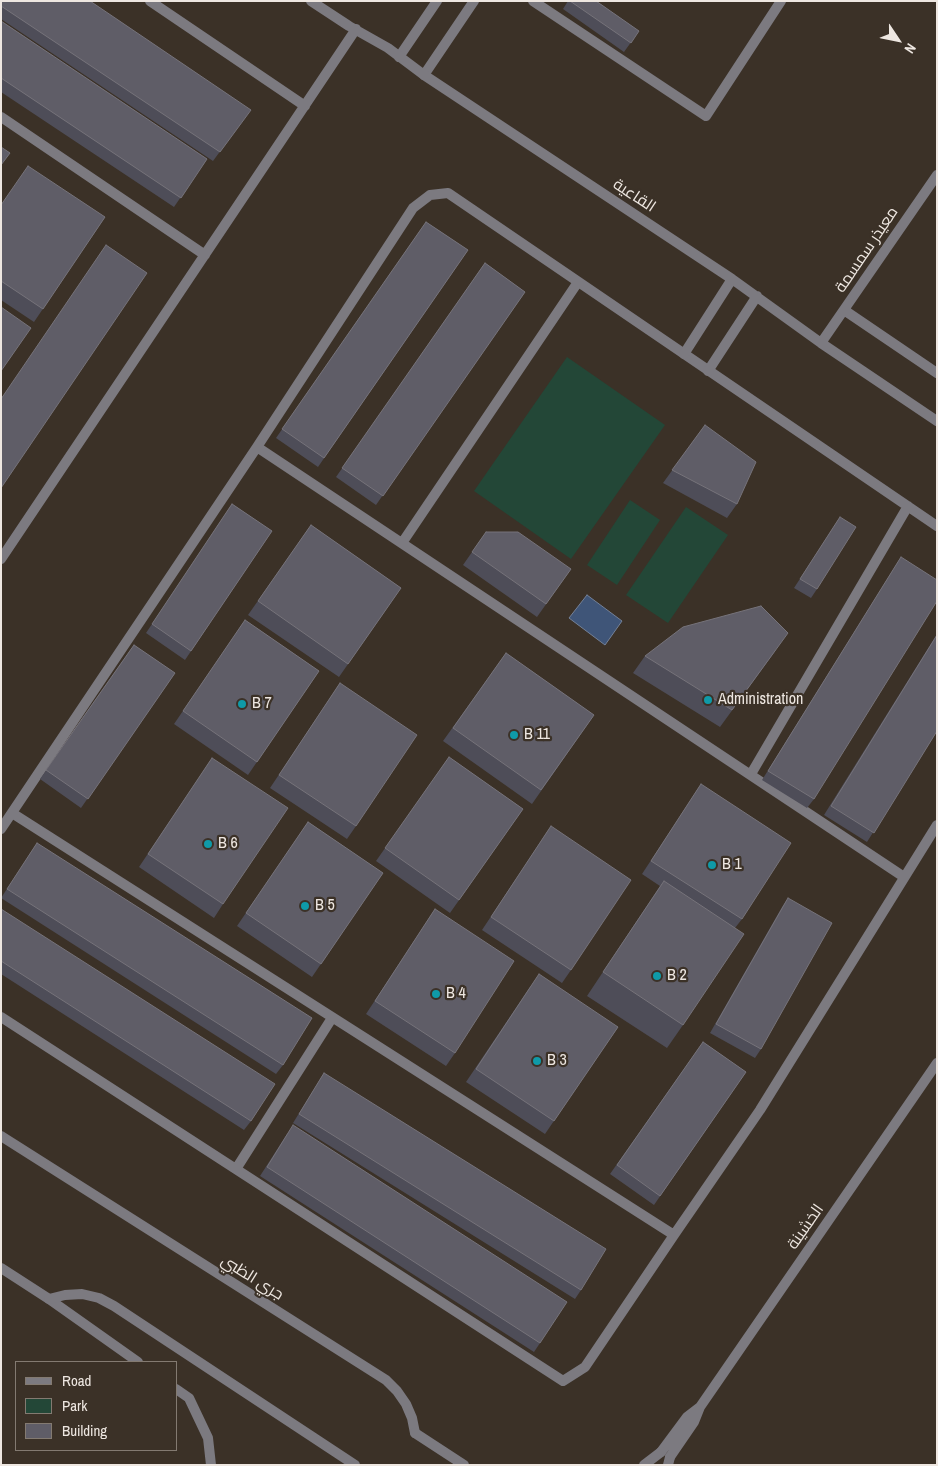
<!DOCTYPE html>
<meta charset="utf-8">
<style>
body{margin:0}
#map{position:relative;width:938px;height:1466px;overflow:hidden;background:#3b3127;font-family:"Archivo Narrow",sans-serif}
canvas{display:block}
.frame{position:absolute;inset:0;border:2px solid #eee7e1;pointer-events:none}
.legend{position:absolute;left:15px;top:1361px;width:162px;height:90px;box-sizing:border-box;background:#3b3127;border:1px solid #837a71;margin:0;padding:6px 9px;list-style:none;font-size:15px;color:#eee7e1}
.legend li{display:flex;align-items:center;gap:10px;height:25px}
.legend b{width:25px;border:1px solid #837a71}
.north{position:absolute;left:873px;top:15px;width:50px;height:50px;-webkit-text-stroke:4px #3b3127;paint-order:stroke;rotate:124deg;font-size:14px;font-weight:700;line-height:20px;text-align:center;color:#eee7e1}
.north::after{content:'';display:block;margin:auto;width:18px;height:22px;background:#eee7e1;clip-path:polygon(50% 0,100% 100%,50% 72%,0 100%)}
</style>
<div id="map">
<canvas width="938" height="1466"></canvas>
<div class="frame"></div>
<ul class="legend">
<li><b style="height:6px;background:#7c7a80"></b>Road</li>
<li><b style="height:14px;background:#234737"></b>Park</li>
<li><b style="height:14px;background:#5f5d67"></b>Building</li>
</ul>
<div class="north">N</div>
</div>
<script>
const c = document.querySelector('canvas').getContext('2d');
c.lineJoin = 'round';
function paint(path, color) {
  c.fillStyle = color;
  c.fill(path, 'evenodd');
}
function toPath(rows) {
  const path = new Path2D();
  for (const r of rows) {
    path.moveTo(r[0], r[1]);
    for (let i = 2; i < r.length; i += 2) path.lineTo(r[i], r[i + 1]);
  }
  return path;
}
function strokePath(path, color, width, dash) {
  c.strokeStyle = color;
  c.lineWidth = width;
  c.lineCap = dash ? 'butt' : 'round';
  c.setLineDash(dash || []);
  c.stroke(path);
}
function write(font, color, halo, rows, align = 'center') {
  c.font = font + ' "Archivo Narrow",Cairo,sans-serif';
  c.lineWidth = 4.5;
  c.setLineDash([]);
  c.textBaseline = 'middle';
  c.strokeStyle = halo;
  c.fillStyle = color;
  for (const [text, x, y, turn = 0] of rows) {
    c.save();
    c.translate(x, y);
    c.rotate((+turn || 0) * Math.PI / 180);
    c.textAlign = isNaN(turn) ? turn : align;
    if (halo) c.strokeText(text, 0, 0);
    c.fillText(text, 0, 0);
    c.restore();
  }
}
const green = toPath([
 [567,357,665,425,571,559,474,491],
 [630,500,660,520,617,585,587,565],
 [686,507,728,535,668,623,626,595]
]);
const water = toPath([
 [587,595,622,621,605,645,569,618,587,595]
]);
const service = toPath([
 [533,1,706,116,781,1],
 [399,57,437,1],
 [424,75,474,1],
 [257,447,904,877],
 [402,543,578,282],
 [751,774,908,506],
 [12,813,674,1235],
 [1,829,257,447,413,208,430,195,448,193,937,526],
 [1,1017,563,1381,585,1367,674,1235,760,1110,937,825],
 [236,1169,332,1018]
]);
const minor = toPath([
 [150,1,305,106],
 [311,1,349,26,388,48,424,75,732,279,821,343,937,421],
 [1,117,205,255],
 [844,310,937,373],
 [821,343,937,175],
 [684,354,732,279],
 [708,371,757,296],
 [1,559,356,29],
 [1,1136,386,1380,397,1391,406,1404,412,1418,415,1433],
 [1,1268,49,1299,138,1362],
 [176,1389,189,1398,208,1438,211,1465],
 [661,1452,687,1417,700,1407],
 [670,1457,694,1422,700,1407,937,1063]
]);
const tertiary = toPath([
 [49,1299,65,1295,82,1294,99,1298,114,1306,355,1465],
 [415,1433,464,1465],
 [644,1465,661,1452],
 [668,1465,670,1457]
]);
const wall = toPath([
 [1,1,244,119,213,161,1,19],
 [568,1,596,1,639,31,624,52,563,9],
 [1,21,207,159,174,207,1,92],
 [1,205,105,217,34,322,1,300],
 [426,222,468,250,318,467,276,438],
 [485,263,525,292,376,505,336,477],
 [705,425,737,504,727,518,663,483],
 [232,504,272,531,185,660,146,633],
 [840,517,817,589,811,598,794,588],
 [311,525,401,588,339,677,248,615],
 [486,532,571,569,537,617,463,565],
 [901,557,814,799,807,808,762,780],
 [245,620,319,671,248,775,174,724],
 [937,634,937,731,867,842,824,815],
 [134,645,175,673,81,808,40,779],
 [776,650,720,727,633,673,645,656],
 [506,653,594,715,532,804,443,741],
 [340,683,356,826,347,839,270,788],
 [449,757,523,809,450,913,376,861],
 [212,758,223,904,214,918,139,867],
 [701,784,742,919,735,928,683,1025,667,1048,587,996,660,886,642,874],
 [308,822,383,873,312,977,237,926],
 [551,826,571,970,562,983,482,930],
 [37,843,283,1065,276,1074,1,898],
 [788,898,761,1049,755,1058,710,1033,782,907],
 [2,909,251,1121,244,1130,1,974],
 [435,909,455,1053,446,1066,366,1014],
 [530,987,618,1027,545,1134,466,1082],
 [703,1042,746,1072,654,1205,610,1174],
 [324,1073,581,1290,575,1299,293,1123],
 [287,1134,540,1343,534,1352,260,1176]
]);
const building = toPath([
 [1,1,90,1,251,110,220,152,1,6,1,1],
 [570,1,596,1,639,31,631,43,570,1],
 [1,21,207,159,181,198,1,78,1,21],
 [1,147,10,153,1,165,1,147],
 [28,166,105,217,43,309,1,281,1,205,28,166],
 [426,222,468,250,324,458,282,429,426,222],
 [106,245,147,273,1,488,1,399,106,245],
 [485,263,525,292,383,496,342,468,485,263],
 [1,307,31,328,1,371,1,307],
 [705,425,756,462,737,504,672,470,705,425],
 [232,504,272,531,191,651,152,624,232,504],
 [840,517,856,527,817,589,800,579,840,517],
 [311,525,401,588,348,664,258,601,311,525],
 [486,532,518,532,571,569,546,604,472,552,486,532],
 [901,557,937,580,937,601,814,799,768,771,901,557],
 [761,606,788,633,732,710,645,656,683,627,761,606],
 [245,620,319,671,257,762,183,711,245,620],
 [937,635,937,731,874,833,831,806,937,635],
 [134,645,175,673,88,799,46,770,134,645],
 [506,653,594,715,541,790,453,728,506,653],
 [340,683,417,735,356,826,279,775,340,683],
 [449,757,523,809,459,900,385,848,449,757],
 [212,758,288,808,223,904,148,854,212,758],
 [701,784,791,843,742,919,651,861,701,784],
 [308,822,383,873,321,964,246,913,308,822],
 [551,826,631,880,571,970,491,917,551,826],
 [37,843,312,1018,283,1065,7,889,37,843],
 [664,881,744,934,683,1025,603,972,664,881],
 [788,898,832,923,761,1049,716,1024,788,898],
 [1,909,275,1084,251,1121,1,961,1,909],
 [435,909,514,961,455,1053,375,1001,435,909],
 [539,974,618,1027,554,1121,476,1069,539,974],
 [703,1042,746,1072,660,1196,617,1165,703,1042],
 [324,1073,606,1249,581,1290,299,1114,324,1073],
 [293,1125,567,1302,540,1343,267,1167,293,1125]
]);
const markers = [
 [708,700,5,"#0f9aa8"],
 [242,704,5,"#0f9aa8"],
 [514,735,5,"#0f9aa8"],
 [208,844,5,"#0f9aa8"],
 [712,865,5,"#0f9aa8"],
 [305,906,5,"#0f9aa8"],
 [657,976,5,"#0f9aa8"],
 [436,994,5,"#0f9aa8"],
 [537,1061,5,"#0f9aa8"]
];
const streetNames = [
 ["القاعية",634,196,33],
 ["معيذر سمسمة",867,250,-56],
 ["الخشينة",806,1227,-55],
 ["جري الظبي",252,1278,32]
];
const poiNames = [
 ["Administration",718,700],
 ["B 7",252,704],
 ["B 11",524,735],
 ["B 6",218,844],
 ["B 1",722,865],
 ["B 5",315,906],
 ["B 2",667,976],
 ["B 4",446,994],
 ["B 3",547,1061]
];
paint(green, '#234737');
paint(water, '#3f5578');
strokePath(water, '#748198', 1);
strokePath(service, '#7c7a80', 10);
strokePath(minor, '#7c7a80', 10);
strokePath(tertiary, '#7c7a80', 10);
paint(wall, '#4e4d58');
paint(building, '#5f5d67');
strokePath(building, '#76737a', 1);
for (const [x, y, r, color] of markers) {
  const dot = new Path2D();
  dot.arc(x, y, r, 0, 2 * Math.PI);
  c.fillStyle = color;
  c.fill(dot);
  strokePath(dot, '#3b3127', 2);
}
write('16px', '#eee7e1', '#3b3127', streetNames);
write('16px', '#eee7e1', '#3b3127', poiNames, 'left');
</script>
